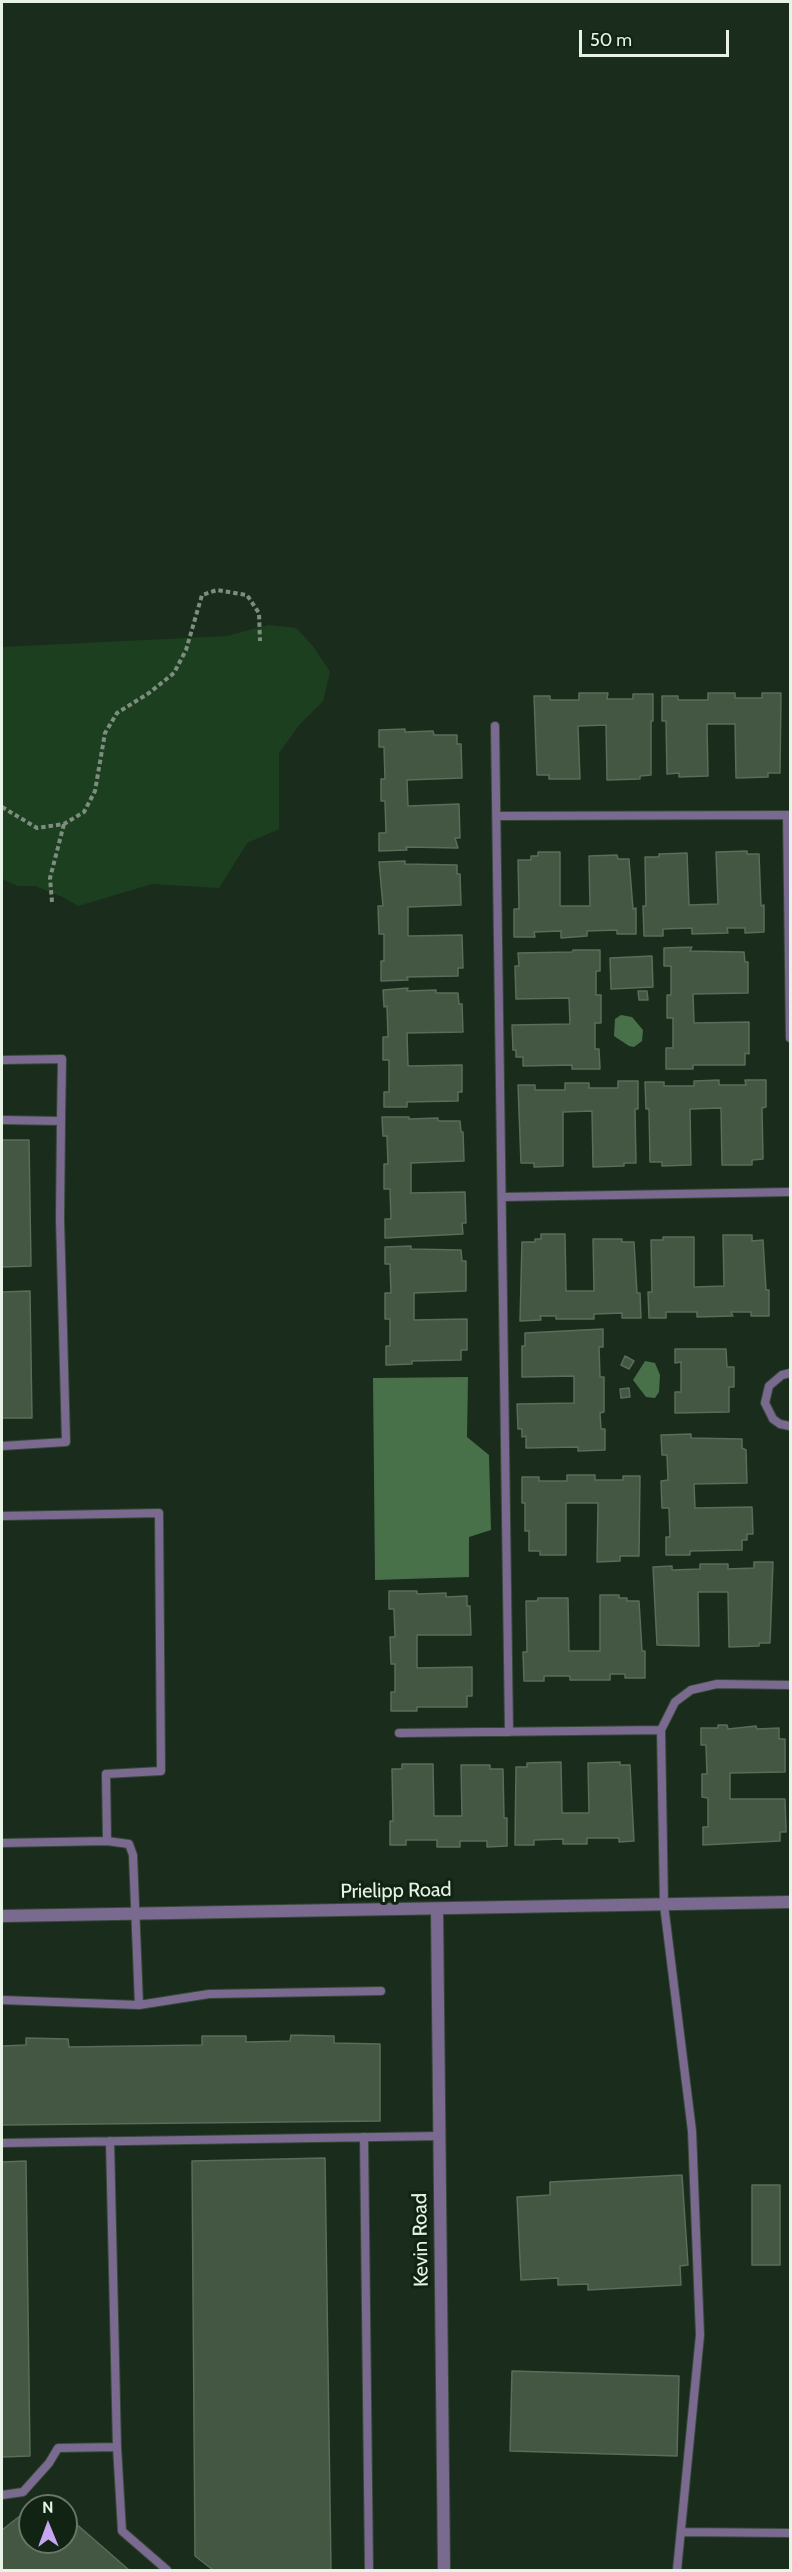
<!DOCTYPE html>
<style>
body{margin:0}
#map{position:relative;width:792px;height:2572px;overflow:hidden;background:#1a2c1b;font-family:Cabin,sans-serif}
canvas{display:block}
.frame{position:absolute;inset:0;border:3px solid #e7f3e7;pointer-events:none}
.north{position:absolute;left:18px;top:2494px;width:60px;height:60px;box-sizing:border-box;background:#112312;border:2px solid #677667;border-radius:50%;rotate:359deg;font-size:16px;font-weight:700;line-height:24px;text-align:center;color:#e7f3e7}
.north::after{content:'';display:block;margin:auto;width:21px;height:27px;background:#c6a6f0;clip-path:polygon(50% 0,100% 100%,50% 72%,0 100%)}
.scale{position:absolute;left:579px;top:30px;width:150px;height:27px;box-sizing:border-box;border:3px solid #e7f3e7;border-top:0;padding-left:8px;font-size:18px;line-height:21px;white-space:nowrap;color:#e7f3e7;-webkit-text-stroke:4px #112312;paint-order:stroke}
</style>
<div id="map">
<canvas width="792" height="2572"></canvas>
<div class="frame"></div>
<div class="north">N</div>
<div class="scale">50 m</div>
</div>
<script>
const c = document.querySelector('canvas').getContext('2d');
c.lineJoin = 'round';
function paint(path, color) {
  c.fillStyle = color;
  c.fill(path, 'evenodd');
}
function toPath(rows) {
  const path = new Path2D();
  for (const r of rows) {
    path.moveTo(r[0], r[1]);
    for (let i = 2; i < r.length; i += 2) path.lineTo(r[i], r[i + 1]);
  }
  return path;
}
function strokePath(path, color, width, dash) {
  c.strokeStyle = color;
  c.lineWidth = width;
  c.lineCap = dash ? 'butt' : 'round';
  c.setLineDash(dash || []);
  c.stroke(path);
}
function write(font, color, halo, rows, align = 'center') {
  c.font = font + ' Cabin,sans-serif';
  c.lineWidth = 6;
  c.setLineDash([]);
  c.textBaseline = 'middle';
  c.strokeStyle = halo;
  c.fillStyle = color;
  for (const [text, x, y, turn = 0] of rows) {
    c.save();
    c.translate(x, y);
    c.rotate((+turn || 0) * Math.PI / 180);
    c.textAlign = isNaN(turn) ? turn : align;
    if (halo) c.strokeText(text, 0, 0);
    c.fillText(text, 0, 0);
    c.restore();
  }
}
const green = toPath([
 [268,625,296,628,313,646,330,672,323,701,300,724,279,753,279,829,247,843,219,888,152,884,78,906,63,897,35,886,18,886,2,879,2,647,227,636]
]);
const water = toPath([
 [621,1015,632,1017,643,1030,642,1041,634,1047,629,1046,614,1036,615,1019],
 [645,1361,655,1363,660,1375,659,1392,655,1398,646,1397,633,1380],
 [468,1377,467,1437,489,1455,491,1530,469,1537,469,1577,375,1580,373,1378]
]);
const building = toPath([
 [579,693,608,693,607,699,633,699,633,694,653,694,653,721,651,721,651,775,640,776,640,779,607,780,606,725,578,726,580,779,549,779,549,775,537,775,534,696,550,696,550,700,579,700,579,693],
 [708,693,735,693,735,698,762,698,762,693,781,693,780,773,768,773,768,777,736,778,735,724,707,724,708,776,679,777,679,773,667,774,666,721,662,721,662,696,678,696,678,700,708,700,708,693],
 [405,729,405,732,433,731,434,735,457,735,457,744,461,744,462,778,407,780,408,806,459,804,460,838,455,838,458,848,406,847,407,850,379,851,379,833,386,833,385,801,381,801,381,779,385,779,384,747,379,747,379,730,405,729],
 [747,851,747,854,759,854,761,906,764,905,764,932,745,933,745,928,727,928,728,933,692,934,692,928,663,929,663,936,644,936,643,906,646,906,645,857,659,857,659,854,687,853,689,905,718,904,716,852,747,851],
 [538,852,560,852,560,906,590,906,589,856,617,855,618,859,629,859,633,909,636,908,636,934,617,934,617,930,587,931,587,936,561,938,561,931,534,932,535,937,514,937,514,909,519,909,518,860,531,860,531,856,538,856,538,852],
 [405,861,405,864,457,865,457,874,460,874,461,905,408,907,408,936,462,935,463,968,458,968,458,976,407,977,408,980,381,981,381,961,384,961,384,934,379,934,378,906,383,906,379,862,405,861],
 [692,947,690,951,744,952,745,962,748,962,748,993,693,994,694,1023,749,1022,749,1054,745,1053,745,1065,693,1065,693,1069,666,1069,666,1048,673,1048,673,1018,667,1018,667,995,671,995,671,966,664,966,664,948,692,947],
 [573,950,600,950,600,971,596,971,596,995,601,995,601,1023,595,1023,595,1049,599,1049,600,1069,572,1069,572,1065,523,1066,523,1057,516,1057,516,1050,513,1050,512,1025,570,1024,569,998,516,999,515,966,519,966,518,953,572,952,573,950],
 [652,956,653,987,611,989,610,958,652,956],
 [408,988,407,991,436,990,436,993,458,993,459,1004,462,1004,463,1032,407,1033,408,1066,462,1065,462,1092,458,1092,458,1101,407,1102,407,1107,384,1107,384,1092,389,1092,389,1060,383,1060,383,1037,388,1037,387,1006,384,1007,383,990,408,988],
 [638,991,647,991,648,1000,639,1000,638,991],
 [719,1080,719,1085,746,1085,745,1080,766,1080,766,1107,762,1108,763,1159,752,1160,752,1165,722,1165,721,1108,690,1109,691,1165,662,1166,662,1162,650,1162,649,1109,646,1109,645,1082,664,1082,664,1086,694,1086,694,1081,719,1080],
 [618,1081,638,1081,638,1109,635,1109,636,1163,624,1163,624,1166,593,1167,592,1111,563,1112,563,1166,534,1167,534,1163,521,1163,518,1085,535,1085,535,1090,565,1090,565,1083,589,1083,589,1088,618,1088,618,1081],
 [382,1117,409,1117,409,1119,438,1118,438,1121,460,1121,461,1132,463,1132,464,1161,411,1163,411,1193,465,1192,466,1223,462,1223,463,1234,385,1238,385,1219,391,1219,390,1189,384,1189,384,1164,388,1164,387,1136,383,1136,382,1117],
 [2,1140,29,1140,31,1266,2,1267,2,1140],
 [541,1234,565,1234,566,1291,594,1291,593,1239,622,1239,622,1242,634,1242,637,1293,640,1293,641,1318,622,1318,622,1313,594,1314,594,1319,556,1319,556,1316,540,1316,541,1320,520,1321,522,1242,535,1242,535,1239,541,1239,541,1234],
 [723,1235,752,1235,752,1241,763,1240,766,1290,769,1290,769,1316,751,1316,751,1312,731,1312,733,1316,697,1317,697,1312,666,1312,666,1318,649,1318,648,1292,652,1292,651,1240,663,1240,663,1237,694,1237,694,1287,724,1286,723,1235],
 [411,1246,411,1249,461,1250,462,1261,466,1261,466,1291,414,1293,414,1320,467,1319,467,1350,461,1350,461,1360,412,1361,412,1364,386,1365,386,1346,390,1346,390,1319,385,1319,385,1293,391,1293,390,1264,385,1264,385,1247,411,1246],
 [30,1291,32,1418,2,1418,2,1292,30,1291],
 [603,1329,603,1347,599,1347,600,1377,604,1377,604,1412,600,1413,601,1429,605,1429,605,1450,578,1451,578,1447,526,1448,526,1436,522,1437,522,1429,518,1429,517,1404,574,1403,574,1376,522,1377,522,1346,525,1346,525,1333,603,1329],
 [675,1349,726,1349,727,1367,734,1367,734,1387,729,1387,729,1412,675,1413,675,1392,681,1392,681,1362,675,1363,675,1349],
 [625,1356,634,1361,629,1369,621,1365,625,1356],
 [629,1388,630,1397,621,1398,620,1389,629,1388],
 [691,1434,691,1438,742,1439,742,1448,746,1450,747,1483,694,1484,695,1508,752,1507,753,1534,747,1534,747,1540,742,1540,742,1550,690,1551,690,1555,666,1555,666,1537,670,1537,669,1508,662,1508,661,1481,668,1480,667,1455,662,1455,661,1435,691,1434],
 [567,1475,595,1475,595,1480,623,1480,623,1476,640,1476,639,1556,620,1556,620,1561,597,1562,598,1503,566,1503,566,1555,540,1555,540,1551,529,1551,529,1531,525,1531,525,1503,522,1503,522,1477,539,1477,539,1481,567,1481,567,1475],
 [754,1562,773,1562,770,1643,759,1643,759,1646,729,1647,728,1592,698,1592,699,1646,657,1645,653,1567,672,1566,672,1570,700,1569,700,1564,728,1564,728,1569,754,1568,754,1562],
 [389,1591,417,1591,417,1594,446,1593,446,1597,467,1596,467,1606,470,1606,471,1635,417,1635,417,1668,472,1667,472,1696,467,1696,467,1707,417,1707,417,1711,391,1711,391,1692,395,1692,395,1664,391,1664,390,1637,395,1637,394,1609,389,1609,389,1591],
 [600,1595,619,1595,619,1598,627,1598,627,1601,639,1601,642,1651,645,1651,645,1678,625,1678,625,1674,610,1674,610,1680,570,1680,570,1676,544,1676,544,1681,524,1681,523,1652,527,1652,526,1601,537,1601,538,1598,568,1598,569,1651,600,1651,600,1595],
 [718,1725,727,1725,728,1729,756,1726,757,1729,779,1728,779,1739,785,1739,785,1772,730,1773,730,1799,785,1799,786,1832,780,1832,780,1841,703,1845,703,1827,708,1827,708,1798,702,1797,702,1774,707,1774,706,1745,701,1745,701,1728,718,1728,718,1725],
 [561,1762,562,1813,589,1813,588,1763,620,1762,620,1765,630,1765,634,1841,619,1842,619,1838,587,1838,587,1844,563,1844,563,1839,534,1840,534,1845,515,1845,516,1767,527,1767,527,1763,561,1762],
 [402,1764,433,1764,434,1816,462,1816,461,1765,490,1765,490,1769,503,1769,504,1818,507,1818,507,1846,487,1847,487,1841,460,1841,460,1847,437,1847,437,1840,406,1840,406,1845,390,1845,390,1821,393,1821,392,1769,402,1769,402,1764],
 [291,2035,334,2036,334,2043,380,2044,380,2121,2,2125,2,2046,26,2045,26,2038,68,2039,69,2047,202,2045,202,2036,246,2036,246,2042,290,2041,291,2035],
 [325,2158,331,2570,213,2570,195,2556,192,2161,325,2158],
 [26,2161,30,2456,2,2457,2,2162,26,2161],
 [682,2175,688,2265,680,2266,681,2285,588,2290,588,2284,558,2285,558,2278,521,2280,517,2197,550,2195,550,2182,682,2175],
 [752,2185,780,2185,780,2265,752,2265,752,2185],
 [512,2371,679,2376,677,2456,510,2451,512,2371],
 [45,2496,56,2506,32,2506,45,2496],
 [30,2508,30,2542,66,2542,66,2515,129,2570,2,2570,2,2530,30,2508]
]);
const path = toPath([
 [2,807,37,828,64,824,84,812,95,791,105,733,117,713,149,693,174,673,186,650,202,595,217,590,247,595,259,613,260,641],
 [52,902,50,878,64,824]
]);
const service = toPath([
 [495,726,509,1732],
 [787,815,790,1038],
 [497,816,790,815],
 [2,1060,62,1059,61,1121],
 [2,1120,61,1121,60,1219,66,1442,2,1446],
 [502,1197,790,1192],
 [790,1373,782,1375,769,1386,765,1403,773,1419,780,1424,790,1426],
 [2,1516,159,1513,161,1771,106,1774,107,1841,129,1844,133,1855,139,2005],
 [399,1733,661,1730],
 [2,1843,107,1841],
 [2,2000,139,2005,209,1994,381,1991],
 [364,2137,369,2570],
 [110,2141,117,2447,122,2531,167,2570],
 [2,2143,440,2136],
 [2,2495,23,2492,49,2463,58,2448,117,2447],
 [681,2532,790,2533],
 [677,2570,700,2335,692,2131,664,1905,661,1730,675,1702,691,1690,717,1684,790,1685]
]);
const minor = toPath([
 [437,1910,444,2570]
]);
const tertiary = toPath([
 [2,1916,790,1902]
]);
const streetNames = [
 ["Prielipp Road",396,1891,-1],
 ["Kevin Road",421,2240,-91]
];
paint(green, '#1c401f');
paint(water, '#48714a');
paint(building, '#435743');
strokePath(building, '#596d59', 1.5);
strokePath(service, '#374838', 10);
strokePath(minor, '#374838', 14);
strokePath(tertiary, '#374838', 14);
strokePath(path, '#7e8d7e', 4, [4.5, 3]);
strokePath(service, '#7a6a90', 8);
strokePath(minor, '#7a6a90', 12);
strokePath(tertiary, '#7a6a90', 12);
write('20px', '#e7f3e7', '#112312', streetNames);
</script>
